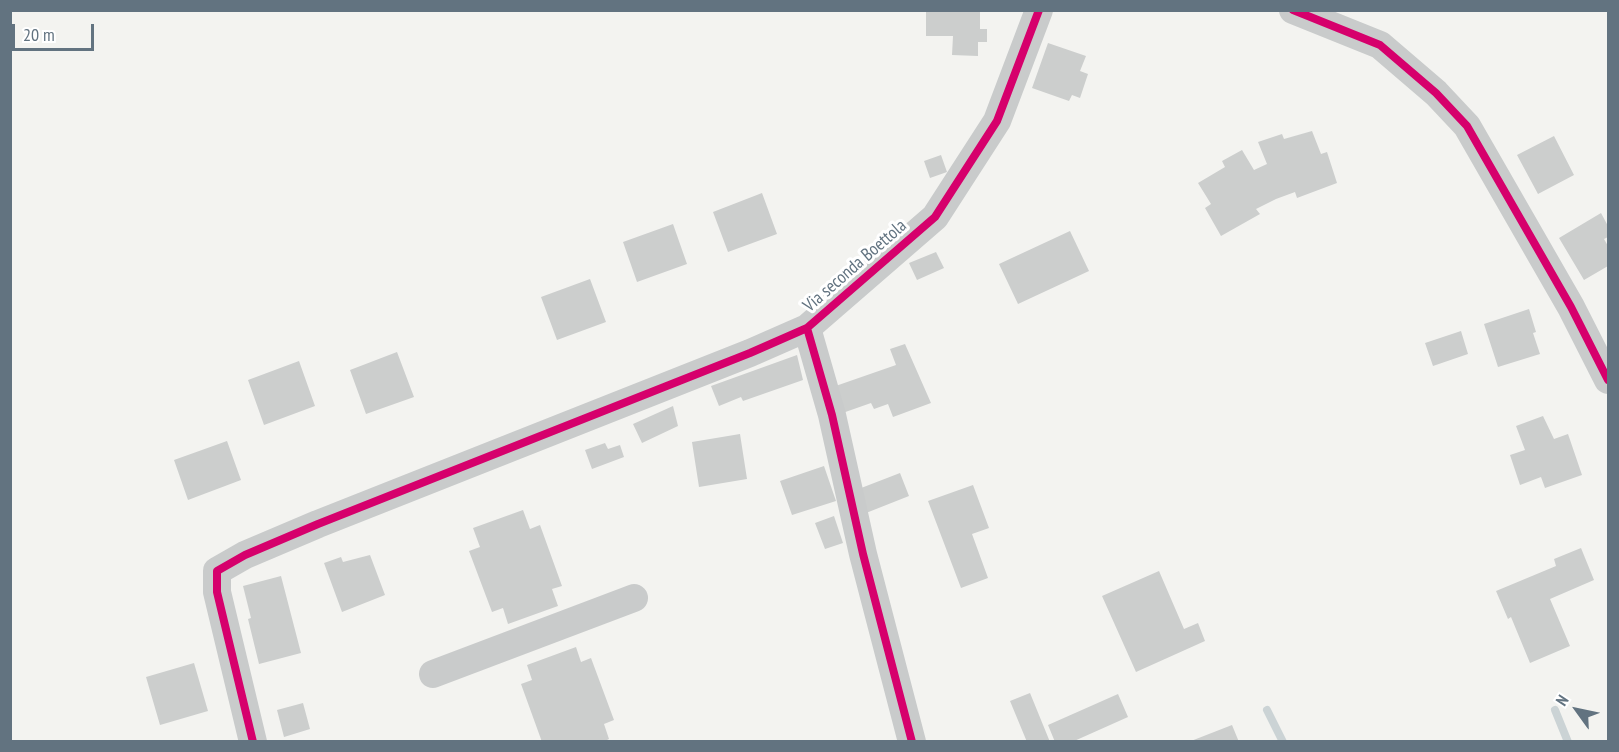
<!DOCTYPE html>
<style>
body{margin:0}
#map{position:relative;width:1619px;height:752px;overflow:hidden;background:#f3f3f0;font-family:"PT Sans Narrow",sans-serif}
canvas{display:block}
.frame{position:absolute;inset:0;border:12px solid #627380;pointer-events:none}
.north{position:absolute;left:1547px;top:680px;width:60px;height:60px;-webkit-text-stroke:4px #fff;paint-order:stroke;rotate:303deg;font-size:16px;font-weight:700;line-height:24px;text-align:center;color:#627380}
.north::after{content:'';display:block;margin:auto;width:21px;height:27px;background:#627380;clip-path:polygon(50% 0,100% 100%,50% 72%,0 100%)}
.scale{position:absolute;left:12px;top:24px;width:82px;height:27px;box-sizing:border-box;border:3px solid #627380;border-top:0;padding-left:8px;font-size:18px;line-height:21px;white-space:nowrap;color:#627380;-webkit-text-stroke:4px #fff;paint-order:stroke}
</style>
<div id="map">
<canvas width="1619" height="752"></canvas>
<div class="frame"></div>
<div class="north">N</div>
<div class="scale">20 m</div>
</div>
<script>
const c = document.querySelector('canvas').getContext('2d');
c.lineJoin = 'round';
function toPath(rows) {
  const path = new Path2D();
  for (const r of rows) {
    path.moveTo(r[0], r[1]);
    for (let i = 2; i < r.length; i += 2) path.lineTo(r[i], r[i + 1]);
  }
  return path;
}
function strokePath(path, color, width, dash) {
  c.strokeStyle = color;
  c.lineWidth = width;
  c.lineCap = dash ? 'butt' : 'round';
  c.setLineDash(dash || []);
  c.stroke(path);
}
function paint(path, color) {
  c.fillStyle = color;
  c.fill(path, 'evenodd');
}
function write(font, color, halo, rows, align = 'center') {
  c.font = font + ' "PT Sans Narrow",sans-serif';
  c.lineWidth = 6;
  c.setLineDash([]);
  c.textBaseline = 'middle';
  c.strokeStyle = halo;
  c.fillStyle = color;
  for (const [text, x, y, turn = 0] of rows) {
    c.save();
    c.translate(x, y);
    c.rotate((+turn || 0) * Math.PI / 180);
    c.textAlign = isNaN(turn) ? turn : align;
    if (halo) c.strokeText(text, 0, 0);
    c.fillText(text, 0, 0);
    c.restore();
  }
}
const stream = toPath([
 [1267,710,1283,742],
 [1555,710,1568,742]
]);
const building = toPath([
 [926,10,980,10,980,29,987,29,987,42,978,42,978,56,952,55,953,36,926,36],
 [1048,43,1086,56,1080,71,1088,74,1080,98,1072,95,1069,101,1032,88],
 [1312,131,1321,154,1327,152,1337,183,1297,198,1295,192,1276,199,1256,209,1260,214,1221,236,1205,208,1211,204,1198,183,1225,167,1222,161,1242,150,1254,170,1267,164,1258,142,1282,134,1284,139],
 [1554,136,1574,175,1538,194,1517,155],
 [941,155,947,172,930,178,924,161],
 [762,193,777,234,728,252,713,212],
 [1601,213,1608,226,1608,237,1604,239,1608,246,1608,266,1584,280,1559,238],
 [673,224,687,264,637,282,623,242],
 [1070,231,1089,271,1018,304,999,264],
 [936,252,944,268,917,280,909,263],
 [590,279,606,322,557,340,541,297],
 [1529,309,1536,332,1533,333,1540,354,1498,367,1484,324],
 [1461,331,1468,354,1433,366,1425,343],
 [905,344,931,403,893,417,888,404,874,409,871,403,834,416,827,389,896,365,890,349],
 [397,352,414,397,366,414,350,370],
 [797,355,803,380,743,401,741,397,719,406,711,386],
 [299,361,315,406,264,425,248,380],
 [673,406,678,426,642,443,633,424],
 [1543,416,1554,439,1568,434,1582,475,1545,488,1541,477,1520,485,1510,455,1525,450,1516,426],
 [740,434,747,479,699,487,692,442],
 [227,441,241,480,188,500,174,460],
 [605,443,608,449,620,445,624,457,592,469,585,450],
 [824,466,836,501,792,515,780,481],
 [900,473,909,496,866,513,856,490],
 [973,485,989,528,972,534,988,578,961,588,928,501],
 [523,510,530,529,540,525,562,586,552,589,558,606,508,624,503,608,492,612,469,551,480,547,473,528],
 [834,516,843,543,825,549,815,523],
 [1581,548,1594,580,1550,599,1570,646,1530,663,1511,617,1508,619,1496,591,1556,566,1554,559],
 [370,555,385,595,342,612,324,563,341,557,343,562],
 [1159,571,1184,629,1198,623,1205,641,1136,672,1102,596],
 [281,576,301,653,259,664,248,619,251,618,243,586],
 [576,647,581,662,591,658,614,720,604,724,609,739,603,742,542,742,521,684,532,680,527,665],
 [194,663,208,711,160,725,146,677],
 [1030,693,1050,742,1027,742,1010,701],
 [1118,694,1128,717,1072,742,1055,742,1048,725],
 [303,703,310,729,284,737,277,710],
 [1232,725,1239,742,1191,742,1191,741]
]);
const minor = toPath([
 [1293,10,1380,45,1436,93,1467,126,1571,307,1608,380],
 [433,674,634,598],
 [253,742,217,592,217,571,245,555,318,524,750,353,807,328],
 [912,742,863,554,832,415,807,328,935,217,997,121,1039,10]
]);
const cycleway = toPath([
 [1293,10,1380,45,1436,93,1467,126,1571,307,1608,380],
 [253,742,217,592,217,571,245,555,318,524,750,353,807,328],
 [912,742,863,554,832,415,807,328,935,217,997,121,1039,10]
]);
const streetNames = [
 ["Via seconda Boettola",855,266,-41]
];
strokePath(stream, '#cbd3d5', 8);
paint(building, '#cccecd');
strokePath(minor, '#c9cbcb', 28);
strokePath(cycleway, '#d6006c', 8);
write('18px', '#627380', '#fff', streetNames);
</script>
